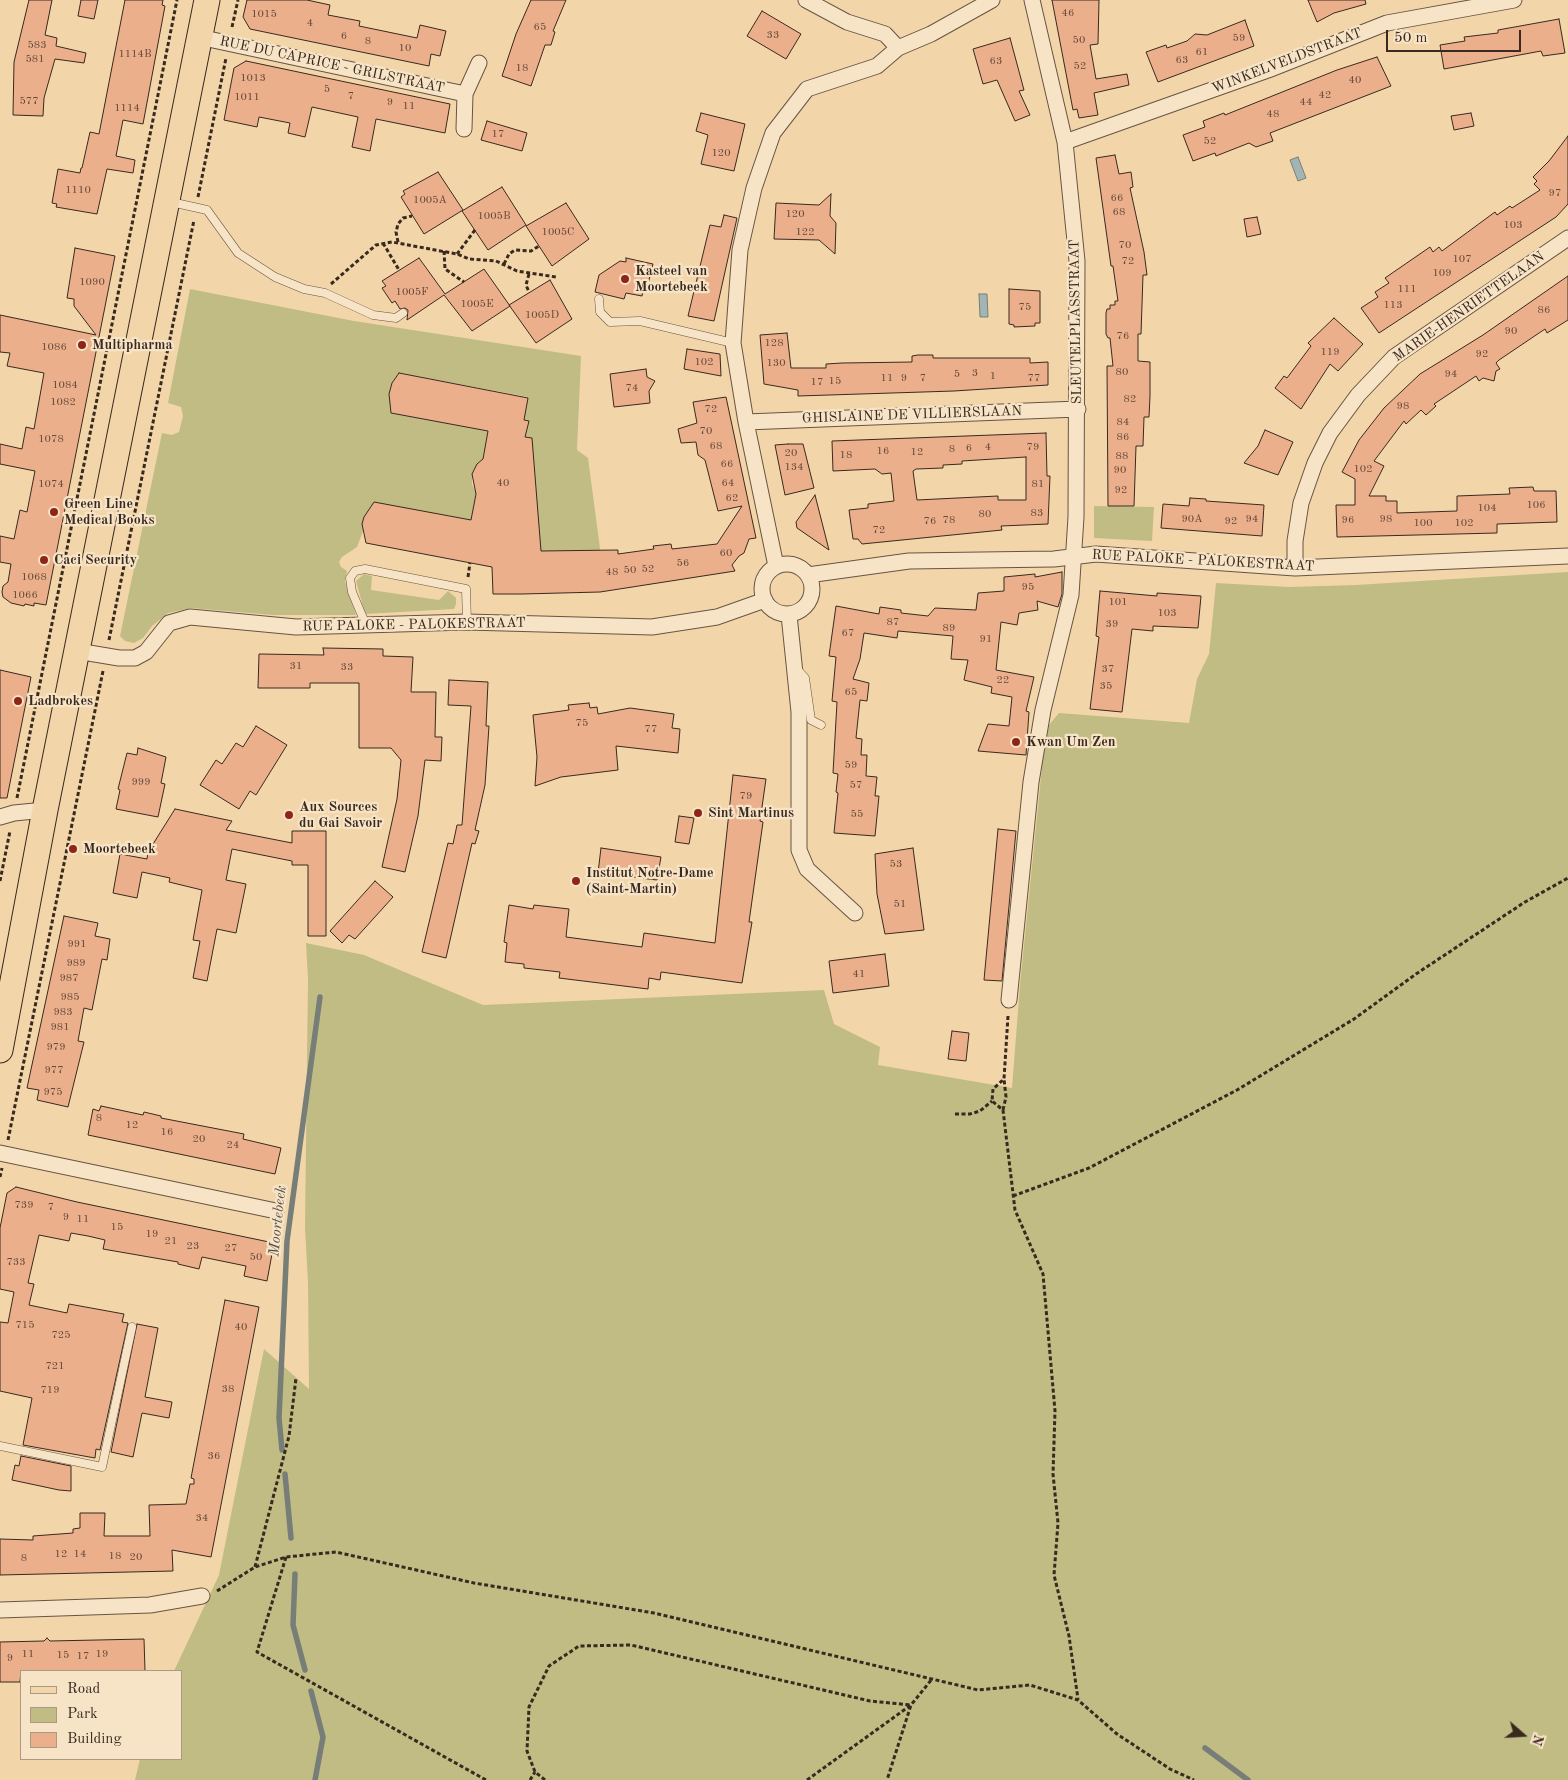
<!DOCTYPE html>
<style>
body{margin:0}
#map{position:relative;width:1568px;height:1780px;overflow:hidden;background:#f2d6a9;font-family:"Old Standard TT",serif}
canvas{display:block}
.legend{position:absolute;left:20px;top:1670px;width:162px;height:90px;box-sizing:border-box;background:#f7e4c7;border:1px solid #ab9984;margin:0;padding:6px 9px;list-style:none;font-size:15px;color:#39291f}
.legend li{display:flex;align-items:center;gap:10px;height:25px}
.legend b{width:25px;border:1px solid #ab9984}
.north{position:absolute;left:1498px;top:1710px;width:50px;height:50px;-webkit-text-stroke:4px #f7e4c7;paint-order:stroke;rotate:109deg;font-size:14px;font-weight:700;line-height:20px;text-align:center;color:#39291f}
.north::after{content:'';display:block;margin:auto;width:18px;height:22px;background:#39291f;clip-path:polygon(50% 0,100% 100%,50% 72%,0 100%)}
.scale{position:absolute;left:1386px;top:30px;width:135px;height:22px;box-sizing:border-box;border:2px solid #39291f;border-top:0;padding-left:6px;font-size:15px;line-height:18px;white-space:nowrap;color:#39291f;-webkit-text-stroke:4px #f7e4c7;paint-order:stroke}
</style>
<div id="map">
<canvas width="1568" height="1780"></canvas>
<ul class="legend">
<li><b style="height:6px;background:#f2d6a9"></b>Road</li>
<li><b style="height:14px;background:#c0bc84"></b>Park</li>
<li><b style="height:14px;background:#ebaf8c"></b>Building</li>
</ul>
<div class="north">N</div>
<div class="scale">50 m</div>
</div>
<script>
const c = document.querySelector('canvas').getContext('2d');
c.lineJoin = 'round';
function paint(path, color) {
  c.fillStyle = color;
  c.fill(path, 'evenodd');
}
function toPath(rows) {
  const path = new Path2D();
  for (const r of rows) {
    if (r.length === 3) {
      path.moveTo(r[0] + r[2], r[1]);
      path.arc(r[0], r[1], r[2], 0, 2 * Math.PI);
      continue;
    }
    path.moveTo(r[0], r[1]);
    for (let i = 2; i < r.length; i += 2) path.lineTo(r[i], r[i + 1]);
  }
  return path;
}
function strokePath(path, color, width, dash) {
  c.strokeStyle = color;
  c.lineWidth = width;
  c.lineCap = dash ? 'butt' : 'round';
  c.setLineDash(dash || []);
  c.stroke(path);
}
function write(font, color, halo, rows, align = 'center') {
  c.font = font + ' "Old Standard TT",serif';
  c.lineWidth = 4.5;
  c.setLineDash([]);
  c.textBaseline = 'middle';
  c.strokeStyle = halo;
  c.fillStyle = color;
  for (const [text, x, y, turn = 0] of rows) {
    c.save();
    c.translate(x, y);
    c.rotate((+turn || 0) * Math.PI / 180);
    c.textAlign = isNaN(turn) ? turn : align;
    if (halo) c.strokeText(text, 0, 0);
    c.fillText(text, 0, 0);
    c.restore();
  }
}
const green = toPath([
 [190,289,354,321,581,356,577,450,588,458,601,556,521,552,532,438,525,437,528,421,522,419,528,397,399,373,392,383,389,394,392,413,488,431,483,459,477,464,472,474,472,484,476,493,471,520,374,503,364,517,363,531,357,547,342,557,339,562,341,567,347,571,345,581,356,615,273,615,191,608,168,613,152,626,143,638,134,643,125,641,120,636,162,433,172,435,179,432,183,416,181,407,168,403],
 [1094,506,1154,507,1152,541,1094,538],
 [1568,572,1568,1780,135,1780,140,1759,181,1759,181,1671,174,1671,219,1575,264,1349,309,1389,308,1282,305,1228,308,979,306,943,364,955,483,1005,824,990,834,1024,880,1047,878,1065,1012,1088,1020,985,1043,757,1049,725,1059,713,1189,723,1197,679,1209,654,1216,583,1289,587,1356,585],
 [364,574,372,576,371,590,439,600,448,591,456,598,456,604,454,609,365,614,356,581]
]);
const water = toPath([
 [1298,157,1306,178,1298,181,1290,160,1298,157],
 [979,294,987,294,988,317,980,317,979,294]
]);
const stream = toPath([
 [282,1450,279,1418,287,1241,320,997],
 [285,1474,291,1538],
 [295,1574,293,1625,305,1670],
 [311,1691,323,1737,315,1780],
 [1205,1748,1248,1780]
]);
const building = toPath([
 [29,0,52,0,45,35,57,38,56,46,86,53,84,63,55,59,44,98,43,116,13,115,14,62,29,0],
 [81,0,98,0,94,19,78,16,81,0],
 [125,0,163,0,162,5,165,6,143,124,123,120,116,156,135,160,133,173,107,169,97,214,56,207,57,204,52,203,58,169,80,173,81,168,82,168,90,132,99,134,125,0],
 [247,0,307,0,330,5,328,15,360,21,359,26,417,38,420,25,446,31,440,56,431,54,429,66,250,29,243,17,247,0],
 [531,0,566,0,553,31,555,32,551,45,545,45,531,86,502,76,516,34,531,0],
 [1052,0,1099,0,1098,44,1090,45,1096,79,1127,74,1129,85,1094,93,1098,115,1079,118,1077,109,1073,110,1052,0],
 [1308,0,1365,0,1366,4,1334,13,1317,22,1308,0],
 [762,11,801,34,786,59,747,36,762,11],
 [1559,19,1565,53,1543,56,1541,51,1444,69,1440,45,1465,41,1464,37,1498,33,1498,30,1559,19],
 [1245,20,1254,46,1158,82,1146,52,1166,45,1167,48,1187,41,1195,34,1207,35,1245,20],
 [1010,38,1024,90,1019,91,1030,115,1015,121,997,80,983,84,973,49,1010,38],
 [1377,57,1391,86,1270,133,1273,141,1256,147,1249,143,1216,156,1215,153,1193,161,1183,135,1205,127,1203,121,1224,113,1225,115,1337,70,1377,57],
 [246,61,450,104,445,133,376,119,370,151,352,147,358,117,312,107,305,137,288,133,290,123,259,117,257,127,224,120,234,68,246,61],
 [701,113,745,124,734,171,701,164,708,135,696,131,701,113],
 [1471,113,1474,126,1454,130,1451,116,1471,113],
 [487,121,527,133,522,151,481,140,487,121],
 [1568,136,1568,204,1556,217,1379,333,1361,308,1378,297,1375,292,1389,283,1385,278,1430,247,1433,252,1439,247,1442,251,1495,212,1497,215,1510,206,1512,208,1540,190,1534,184,1537,181,1533,177,1549,161,1568,136],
 [1115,155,1119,174,1131,172,1133,187,1130,188,1144,252,1147,275,1143,275,1141,334,1138,334,1138,361,1150,362,1150,396,1149,417,1144,417,1143,446,1136,446,1134,506,1108,506,1107,366,1113,366,1110,338,1108,338,1106,334,1106,313,1107,309,1110,309,1110,305,1115,305,1115,301,1118,301,1113,266,1111,266,1096,158,1115,155],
 [438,172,463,210,424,234,401,197,405,194,403,191,438,172],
 [502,187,526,225,488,250,462,211,502,187],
 [831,194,830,216,836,223,835,254,819,240,774,239,776,203,819,205,831,194],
 [566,203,589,239,552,266,526,226,566,203],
 [724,215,737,218,714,321,688,316,710,225,721,227,724,215],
 [1257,217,1261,234,1247,237,1244,219,1257,217],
 [75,248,115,256,46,605,34,603,34,606,25,604,24,606,11,603,3,597,2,592,3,586,8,582,11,564,0,562,0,536,14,539,20,510,27,512,35,471,0,464,0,444,22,449,26,427,34,429,44,373,7,366,10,353,0,352,0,315,96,335,74,306,74,299,67,298,75,248],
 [419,258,445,294,484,269,510,306,472,331,444,295,407,320,408,310,405,308,400,309,395,301,392,303,382,288,386,286,382,281,419,258],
 [626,258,653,264,648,284,645,283,642,296,626,293,624,299,595,292,599,275,620,261,626,262,626,258],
 [1568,276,1568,320,1547,333,1545,329,1499,360,1496,363,1500,369,1496,371,1494,381,1483,378,1479,381,1476,376,1434,404,1436,406,1426,415,1421,410,1406,424,1404,421,1374,461,1384,466,1369,496,1386,496,1386,501,1397,501,1397,513,1457,511,1457,496,1510,494,1509,488,1533,487,1534,491,1556,491,1557,522,1497,524,1497,533,1337,537,1336,505,1355,505,1355,479,1342,472,1359,440,1384,408,1420,374,1483,335,1568,276],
 [550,280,572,319,536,343,509,305,550,280],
 [1009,289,1040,291,1040,323,1035,323,1035,326,1014,327,1014,325,1009,324,1009,289],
 [1334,318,1363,344,1338,371,1330,364,1301,409,1275,388,1284,376,1287,378,1311,346,1308,343,1334,318],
 [787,333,791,368,826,368,826,364,842,363,912,362,912,356,918,355,933,355,933,358,1030,358,1030,363,1048,362,1048,385,954,391,798,396,798,390,764,384,760,335,787,333],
 [687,349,720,354,721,376,684,369,687,349],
 [646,369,647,377,655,381,649,391,650,403,614,407,610,374,646,369],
 [399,373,528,398,524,420,529,421,525,437,532,438,541,551,618,550,618,554,654,549,653,546,671,544,672,549,717,544,742,506,718,511,705,460,698,455,696,442,681,443,678,429,697,423,693,402,726,397,756,538,749,539,744,553,739,556,732,565,735,571,600,592,522,594,493,594,492,567,366,543,362,524,364,517,374,502,471,520,476,494,472,474,477,464,483,459,488,431,391,413,389,394,392,383,399,373],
 [1265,430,1293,442,1278,475,1244,463,1258,446,1265,430],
 [1046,433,1047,476,1050,476,1048,524,1001,526,1002,530,862,544,858,539,853,539,849,510,868,508,868,504,894,501,891,473,882,474,875,469,833,471,832,441,1046,433],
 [1026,457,1026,500,998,500,998,496,917,500,913,471,916,469,943,468,943,465,962,464,962,461,1026,457],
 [788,444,803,444,814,488,785,495,775,445,788,444],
 [815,495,829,550,797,528,796,522,815,495],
 [1190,498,1206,499,1206,501,1264,505,1262,536,1161,528,1163,504,1189,506,1190,498],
 [1062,572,1062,594,1058,607,1037,601,1038,610,1019,613,1017,625,1001,622,996,670,1034,677,1026,711,1029,712,1026,755,978,751,988,724,1009,726,1012,697,991,693,992,687,964,680,968,660,951,659,953,636,898,631,897,638,864,633,860,659,853,679,869,683,867,701,860,700,856,738,862,739,861,755,867,755,866,776,877,777,875,796,879,796,875,836,834,833,838,793,836,792,838,774,833,773,837,702,832,701,836,657,829,656,836,606,879,614,880,607,901,610,901,613,928,616,935,608,976,610,978,593,1004,591,1004,577,1035,574,1035,577,1062,572],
 [1100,591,1157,596,1157,593,1201,596,1198,628,1153,626,1153,631,1132,629,1122,712,1090,709,1099,637,1096,636,1100,591],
 [323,648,383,649,383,656,413,657,411,692,436,692,435,737,442,737,441,761,425,760,418,816,405,872,382,867,397,799,401,760,391,748,359,748,359,683,310,683,310,688,258,688,259,654,324,655,323,648],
 [0,670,31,677,7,798,0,798,0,670],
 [449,680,488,682,486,726,489,726,485,785,475,830,479,831,475,844,472,843,446,958,422,952,448,843,453,844,457,825,462,825,471,706,448,705,449,680],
 [589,703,590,708,597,707,598,714,630,708,674,714,672,728,680,729,678,753,616,746,618,770,561,777,535,786,537,757,533,715,569,710,568,705,589,703],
 [256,726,287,745,256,795,250,791,239,809,200,785,216,760,222,764,236,743,243,747,256,726],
 [138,748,166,757,161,783,165,784,158,817,116,809,120,790,118,789,127,753,137,755,138,748],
 [733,775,766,779,760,821,763,822,749,922,752,922,742,983,661,972,660,980,649,978,648,989,559,978,560,972,524,968,524,964,505,962,507,943,504,942,509,905,533,909,534,905,569,909,566,937,642,947,644,933,715,943,733,775],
 [175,809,232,821,226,830,292,843,292,831,326,831,326,936,308,936,308,865,292,865,292,861,232,849,226,880,246,884,236,933,217,929,207,981,193,978,200,941,193,940,202,890,169,882,170,878,142,872,137,898,113,893,120,854,147,859,148,852,175,809],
 [679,816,694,818,689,844,675,842,679,816],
 [998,829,1016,831,1002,981,984,980,998,829],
 [601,848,661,857,657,880,598,873,601,848],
 [913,848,924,930,885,934,877,894,875,854,913,848],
 [375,881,393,897,355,939,349,935,342,943,330,931,375,881],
 [64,916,98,923,95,936,110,939,107,960,102,959,92,1010,84,1008,78,1041,84,1042,68,1107,37,1100,39,1090,27,1088,64,916],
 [885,954,889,986,833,993,829,961,885,954],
 [952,1031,969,1033,966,1061,948,1059,952,1031],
 [101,1106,143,1115,144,1112,161,1116,161,1118,244,1134,243,1139,281,1148,275,1174,88,1135,93,1109,99,1111,101,1106],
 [16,1187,77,1202,274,1243,267,1281,244,1276,246,1266,202,1257,199,1269,178,1264,178,1262,103,1249,105,1240,88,1236,71,1233,69,1241,39,1235,28,1283,34,1284,29,1305,67,1313,69,1304,124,1314,122,1322,128,1323,100,1450,96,1449,95,1458,23,1445,32,1398,0,1391,0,1322,8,1323,14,1292,0,1289,0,1228,7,1193,16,1187],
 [225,1300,259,1307,211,1557,172,1550,173,1571,0,1575,0,1539,33,1540,33,1536,73,1533,73,1529,80,1528,80,1513,105,1513,104,1536,150,1536,149,1505,186,1504,190,1484,194,1484,194,1479,191,1478,225,1300],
 [137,1324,158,1328,145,1397,172,1402,169,1418,142,1413,133,1457,111,1452,137,1324],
 [21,1456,71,1466,71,1491,59,1490,12,1480,15,1465,19,1466,21,1456],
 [47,1638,50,1641,144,1639,145,1671,21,1671,20,1682,0,1682,0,1642,44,1641,47,1638]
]);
const path = toPath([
 [232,27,238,0],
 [198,197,226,58],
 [398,242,396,232,398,224,403,218,412,216],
 [383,243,399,270],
 [444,251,445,269,464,282],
 [457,254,475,230],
 [504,264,509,254,515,250,531,251,539,246],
 [529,274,526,285,529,292],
 [331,284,376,245,392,242,457,254,469,259,496,261,517,271,556,277],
 [468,577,470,563],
 [109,640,194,220],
 [17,798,177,0],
 [0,881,10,831],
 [1008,1016,1004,1079,993,1089,992,1101,1003,1110,1015,1210,1043,1274,1055,1411,1053,1474,1058,1523,1054,1575,1069,1636,1078,1699],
 [1003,1110,1006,1097,1004,1079],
 [955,1114,970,1114,980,1111,992,1101],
 [8,1140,103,671],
 [0,1177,2,1168],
 [1013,1196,1089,1168,1237,1090,1354,1019,1416,974,1525,902,1568,878],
 [286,1557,257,1652,486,1780],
 [255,1567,289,1436,296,1378],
 [217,1591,255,1567,286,1557,336,1552,474,1583,654,1613,978,1690,1030,1685,1078,1700,1117,1734,1170,1769,1194,1780],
 [530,1780,535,1772],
 [545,1780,535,1772,527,1751,529,1707,549,1666,579,1646,631,1645,870,1701,911,1705,887,1780],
 [807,1780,911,1705,932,1679]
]);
const lane = toPath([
 [171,202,207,210,238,253,275,277,304,289,325,293,373,315,396,318,403,313],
 [599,299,600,312,610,322,640,321,733,343],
 [366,625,352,592,350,578,355,571,365,569,466,589,467,622],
 [796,668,805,678,811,720,821,725],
 [0,1446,102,1467,132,1327]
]);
const street = toPath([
 [806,0,847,22,885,34,898,48],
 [199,37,465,94,479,63],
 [464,129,465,94],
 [1065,142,1268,70,1387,23,1514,0],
 [746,422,1078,409],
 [787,589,25],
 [776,566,746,422,733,343,740,250,754,188,773,133,807,89,877,66,898,48,931,34,992,0],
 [1295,568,1295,541,1301,503,1315,463,1330,433,1358,395,1394,357,1568,238],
 [808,575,909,561,1054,559,1096,554,1295,568,1568,556],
 [789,615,799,712,799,850,807,869,855,913],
 [77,651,119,658,135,658,146,652,169,623,190,617,296,627,467,622,652,627,717,617,765,600],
 [0,817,14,813,45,810],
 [1009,1000,1031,782,1043,710,1071,595,1076,517,1077,261,1065,142,1032,0],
 [0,1153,276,1211],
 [0,1610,150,1605,202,1596]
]);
const primary = toPath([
 [0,1050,45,810,207,0]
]);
const markers = [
 [625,279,5,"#8f2418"],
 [82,345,5,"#8f2418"],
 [54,512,5,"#8f2418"],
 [44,560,5,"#8f2418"],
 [18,701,5,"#8f2418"],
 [1016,742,5,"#8f2418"],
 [698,813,5,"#8f2418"],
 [289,815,5,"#8f2418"],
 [73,849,5,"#8f2418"],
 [576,881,5,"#8f2418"]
];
const numberNames = [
 ["46",1068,13],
 ["1015",264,14],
 ["4",310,23],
 ["65",540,27],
 ["33",773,35],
 ["6",344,36],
 ["59",1239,38],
 ["50",1079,40],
 ["8",368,41],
 ["583",37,45],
 ["10",405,48],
 ["61",1202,52],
 ["1114B",135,54],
 ["581",35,59],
 ["63",1182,60],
 ["63",996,61],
 ["52",1080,66],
 ["18",522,68],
 ["1013",253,78],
 ["40",1355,80],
 ["5",327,89],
 ["42",1325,95],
 ["7",351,96],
 ["1011",247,97],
 ["577",29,101],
 ["9",390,102],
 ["44",1306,102],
 ["11",409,106],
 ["1114",127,108],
 ["48",1273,114],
 ["17",498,134],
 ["52",1210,141],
 ["120",721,153],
 ["1110",78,190],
 ["97",1555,193],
 ["66",1117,198],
 ["1005A",430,200],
 ["68",1119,212],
 ["120",795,214],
 ["1005B",494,216],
 ["103",1513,225],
 ["1005C",558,232],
 ["122",805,232],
 ["70",1125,245],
 ["107",1462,259],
 ["72",1128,261],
 ["109",1442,273],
 ["1090",92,282],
 ["111",1407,289],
 ["1005F",412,292],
 ["1005E",477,304],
 ["113",1393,305],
 ["75",1025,307],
 ["86",1544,310],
 ["1005D",542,315],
 ["90",1511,331],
 ["76",1123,336],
 ["128",774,343],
 ["1086",54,347],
 ["119",1330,352],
 ["92",1482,354],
 ["102",704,362],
 ["130",776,363],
 ["80",1122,372],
 ["3",975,373],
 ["5",957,374],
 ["94",1451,374],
 ["1",993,376],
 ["11",887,378],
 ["9",904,378],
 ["7",923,378],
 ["77",1034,378],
 ["15",835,381],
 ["17",817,382],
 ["1084",65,385],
 ["74",632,388],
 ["82",1130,399],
 ["1082",63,402],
 ["98",1403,406],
 ["72",711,409],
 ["84",1123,422],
 ["70",706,431],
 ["86",1123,437],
 ["1078",51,439],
 ["68",716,446],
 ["4",988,447],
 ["79",1033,447],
 ["6",969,448],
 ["8",952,449],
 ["16",883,451],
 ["12",917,452],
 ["20",791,453],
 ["18",846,455],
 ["88",1122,456],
 ["66",727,464],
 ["134",794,467],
 ["102",1363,469],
 ["90",1120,470],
 ["40",503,483],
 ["64",728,483],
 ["1074",51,484],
 ["81",1038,484],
 ["92",1121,490],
 ["62",732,498],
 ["106",1536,505],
 ["104",1487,508],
 ["83",1037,513],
 ["80",985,514],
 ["90A",1192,519],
 ["94",1252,519],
 ["98",1386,519],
 ["78",949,520],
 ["96",1348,520],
 ["76",930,521],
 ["92",1231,521],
 ["100",1423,523],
 ["102",1464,523],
 ["72",879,530],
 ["60",726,553],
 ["56",683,563],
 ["52",648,569],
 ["50",630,570],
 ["48",612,572],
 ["1068",34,577],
 ["95",1028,587],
 ["1066",25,595],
 ["101",1118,602],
 ["103",1167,613],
 ["87",893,622],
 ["39",1112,624],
 ["89",949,628],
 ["67",848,633],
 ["91",986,639],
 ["31",296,666],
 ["33",347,667],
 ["37",1108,669],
 ["22",1003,680],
 ["35",1106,686],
 ["65",851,692],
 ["75",582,723],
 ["77",651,729],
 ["59",851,765],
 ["999",141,782],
 ["57",856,785],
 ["79",746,796],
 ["55",857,814],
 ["53",896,864],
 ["51",900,904],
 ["991",77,944],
 ["989",76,963],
 ["41",859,974],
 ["987",69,978],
 ["985",70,997],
 ["983",63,1012],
 ["981",60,1027],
 ["979",56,1047],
 ["977",54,1070],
 ["975",53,1092],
 ["8",99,1118],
 ["12",132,1125],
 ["16",167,1132],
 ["20",199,1139],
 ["24",233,1145],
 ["739",24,1205],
 ["7",51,1207],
 ["9",66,1217],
 ["11",83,1219],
 ["15",117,1227],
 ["19",152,1234],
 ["21",171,1241],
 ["23",193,1246],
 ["27",231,1248],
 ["50",256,1257],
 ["733",16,1262],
 ["715",25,1325],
 ["40",241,1327],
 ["725",61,1335],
 ["721",55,1366],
 ["38",228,1389],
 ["719",50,1390],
 ["36",214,1456],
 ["34",202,1518],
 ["12",61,1554],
 ["14",80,1554],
 ["18",115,1556],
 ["20",136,1557],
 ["8",24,1558],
 ["11",28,1654],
 ["19",102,1654],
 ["15",63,1655],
 ["17",83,1656],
 ["9",10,1658]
];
const streetNames = [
 ["WINKELVELDSTRAAT",1287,61,-21],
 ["RUE DU CAPRICE - GRILSTRAAT",332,65,12],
 ["MARIE-HENRIETTELAAN",1469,307,-35],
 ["SLEUTELPLASSTRAAT",1076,322,-91],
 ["GHISLAINE DE VILLIERSLAAN",912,415,-2],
 ["RUE PALOKE - PALOKESTRAAT",1203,561,3],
 ["RUE PALOKE - PALOKESTRAAT",414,625,-1]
];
const poiNames = [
 ["Kasteel van",635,271],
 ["Moortebeek",635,287],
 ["Multipharma",92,345],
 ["Green Line",64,504],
 ["Medical Books",64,520],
 ["Caci Security",54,560],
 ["Ladbrokes",28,701],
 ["Kwan Um Zen",1026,742],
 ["Aux Sources",299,807],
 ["du Gai Savoir",299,823],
 ["Sint Martinus",708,813],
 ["Moortebeek",83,849],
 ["Institut Notre-Dame",586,873],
 ["(Saint-Martin)",586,889]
];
const waterNames = [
 ["Moortebeek",278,1221,-84]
];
paint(green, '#c0bc84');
paint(water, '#a1b6b4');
strokePath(water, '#777e78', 1);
strokePath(stream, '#777e78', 5.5);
paint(building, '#ebaf8c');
strokePath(building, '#39291f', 1);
strokePath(lane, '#675442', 9);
strokePath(street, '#675442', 17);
strokePath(primary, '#39291f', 27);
strokePath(path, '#39291f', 3, [4, 2.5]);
strokePath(lane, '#f7e4c7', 8);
strokePath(street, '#f7e4c7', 15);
strokePath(primary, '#f2d6a9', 25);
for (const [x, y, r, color] of markers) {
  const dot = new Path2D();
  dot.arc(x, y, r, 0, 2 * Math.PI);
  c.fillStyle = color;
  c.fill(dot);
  strokePath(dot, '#f7e4c7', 2);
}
write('11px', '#664a3a', null, numberNames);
write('14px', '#39291f', '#f7e4c7', streetNames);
write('bold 14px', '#39291f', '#f7e4c7', poiNames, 'left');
write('italic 15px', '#534c44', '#f7e4c7', waterNames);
</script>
